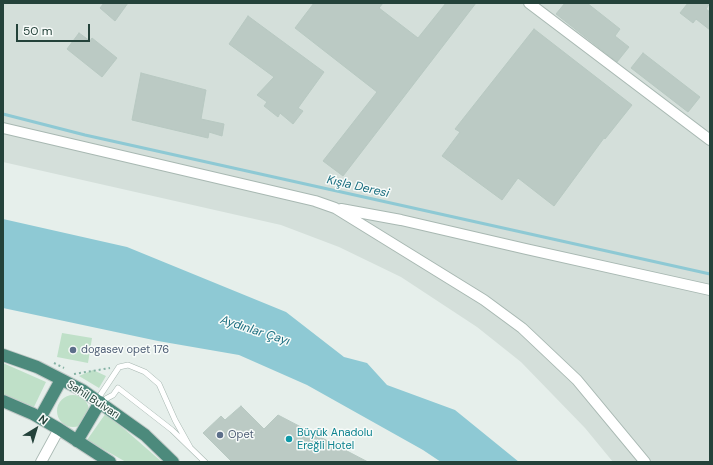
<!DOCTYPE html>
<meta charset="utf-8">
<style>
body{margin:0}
#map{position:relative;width:713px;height:465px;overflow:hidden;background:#e6efeb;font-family:"DM Sans",sans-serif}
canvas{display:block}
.frame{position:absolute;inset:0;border:4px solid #24423a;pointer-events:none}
.north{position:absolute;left:16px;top:409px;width:40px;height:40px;-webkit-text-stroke:3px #f7fbf9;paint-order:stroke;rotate:38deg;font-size:11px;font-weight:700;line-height:16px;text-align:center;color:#24423a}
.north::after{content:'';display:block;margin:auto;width:14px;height:18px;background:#24423a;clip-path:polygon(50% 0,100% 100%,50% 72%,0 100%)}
.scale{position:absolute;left:16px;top:24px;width:74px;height:18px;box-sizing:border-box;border:2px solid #24423a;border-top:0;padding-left:5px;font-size:12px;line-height:14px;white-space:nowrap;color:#24423a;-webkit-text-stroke:3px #f7fbf9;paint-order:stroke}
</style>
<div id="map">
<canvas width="713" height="465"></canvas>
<div class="frame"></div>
<div class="north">N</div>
<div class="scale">50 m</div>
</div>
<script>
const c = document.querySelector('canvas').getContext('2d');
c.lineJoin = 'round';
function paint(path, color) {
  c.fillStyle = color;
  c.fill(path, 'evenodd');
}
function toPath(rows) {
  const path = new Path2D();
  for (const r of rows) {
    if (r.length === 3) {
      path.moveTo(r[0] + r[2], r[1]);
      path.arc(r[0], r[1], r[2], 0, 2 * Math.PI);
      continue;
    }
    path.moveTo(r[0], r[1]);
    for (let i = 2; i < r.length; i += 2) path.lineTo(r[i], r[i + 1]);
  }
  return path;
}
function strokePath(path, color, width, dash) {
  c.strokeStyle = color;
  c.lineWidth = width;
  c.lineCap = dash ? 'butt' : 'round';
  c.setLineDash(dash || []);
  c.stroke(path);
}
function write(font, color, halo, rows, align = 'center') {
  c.font = font + ' "DM Sans",sans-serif';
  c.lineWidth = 3;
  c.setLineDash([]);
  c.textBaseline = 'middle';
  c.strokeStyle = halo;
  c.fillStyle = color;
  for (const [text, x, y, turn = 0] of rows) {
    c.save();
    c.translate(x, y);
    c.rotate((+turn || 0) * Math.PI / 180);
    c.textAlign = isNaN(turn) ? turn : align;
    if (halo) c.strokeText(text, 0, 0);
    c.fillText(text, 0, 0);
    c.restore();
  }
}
const built = toPath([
 [3,3,710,3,710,462,613,462,585,428,521,362,477,327,401,277,339,247,281,225,3,162]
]);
const green = toPath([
 [62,333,92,338,88,363,57,357],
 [3,363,46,382,33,409,3,395],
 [93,370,106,376,99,388,79,376],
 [73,411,16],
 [106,413,162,462,126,462,87,440]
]);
const water = toPath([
 [3,219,127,247,286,312,344,357,367,363,387,385,455,410,519,462,441,462,423,450,307,385,239,355,158,341,3,308]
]);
const stream = toPath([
 [3,114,85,135,710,274]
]);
const building = toPath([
 [104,3,128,3,115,21,100,8,104,3],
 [314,3,383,3,379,8,418,38,446,3,476,3,343,176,323,161,377,92,295,28,314,3],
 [565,3,587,3,620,29,615,36,629,47,617,62,556,14,565,3],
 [688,3,710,3,706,9,710,12,710,30,696,19,693,23,680,13,688,3],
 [248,16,324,72,298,108,303,111,293,124,280,113,278,117,264,106,267,102,257,95,274,77,229,44,248,16],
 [534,29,632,105,605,139,604,138,554,206,518,178,502,200,442,156,460,132,455,129,534,29],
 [79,33,90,41,92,38,117,58,102,77,67,49,79,33],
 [643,53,700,97,688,112,631,68,643,53],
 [141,73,206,90,201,119,224,124,222,136,209,132,208,138,132,120,141,73],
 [241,406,264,429,278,415,368,462,232,462,203,433,221,416,225,420,241,406]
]);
const path = toPath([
 [54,363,64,368],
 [74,374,110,368]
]);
const service = toPath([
 [100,402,101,394,119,367,128,365,145,372,159,384,175,420,190,447],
 [100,402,113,395,118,388,172,430,205,462]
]);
const minor = toPath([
 [529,3,710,140],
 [3,128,315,201,335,208,484,300,522,328,577,380,645,462],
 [341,209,401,220,526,249,710,290],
 [41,462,59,429]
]);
const trunk = toPath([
 [3,355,37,367,82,390,145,435,173,462],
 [3,401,33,414,59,429,110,462],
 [40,418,61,380],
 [77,441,100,402]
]);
const markers = [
 [73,350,4,"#5c6f8a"],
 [220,435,4,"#5c6f8a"],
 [289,439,4,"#0f9aa8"]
];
const serviceNames = [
 ["dogasev opet 176",81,350],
 ["Opet",228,435]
];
const streetNames = [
 ["Sahil Bulvarı",93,400,33]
];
const cultureNames = [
 ["Büyük Anadolu",297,433],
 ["Ereğli Hotel",297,446]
];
const waterNames = [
 ["Kışla Deresi",358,187,13],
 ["Aydınlar Çayı",255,331,18]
];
paint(built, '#d4dfda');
paint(green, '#bfe0c8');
paint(water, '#8ec9d4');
strokePath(stream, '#8ec9d4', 3);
paint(building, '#bbcac4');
strokePath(building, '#b8c9c2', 1);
strokePath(service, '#a8b8b2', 6);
strokePath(minor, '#a8b8b2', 12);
strokePath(trunk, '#c2cac8', 14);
strokePath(path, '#86b3a5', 2, [2, 3]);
strokePath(service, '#fff', 5);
strokePath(minor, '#fff', 10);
strokePath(trunk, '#4c8a7c', 12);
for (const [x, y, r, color] of markers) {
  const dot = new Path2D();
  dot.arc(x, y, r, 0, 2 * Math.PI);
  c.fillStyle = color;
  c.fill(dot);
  strokePath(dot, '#f7fbf9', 1.5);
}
write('11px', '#4e5e75', '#f7fbf9', serviceNames, 'left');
write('11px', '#24423a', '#f7fbf9', streetNames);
write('11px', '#0d838f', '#f7fbf9', cultureNames, 'left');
write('italic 12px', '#1c6f80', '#f7fbf9', waterNames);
</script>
